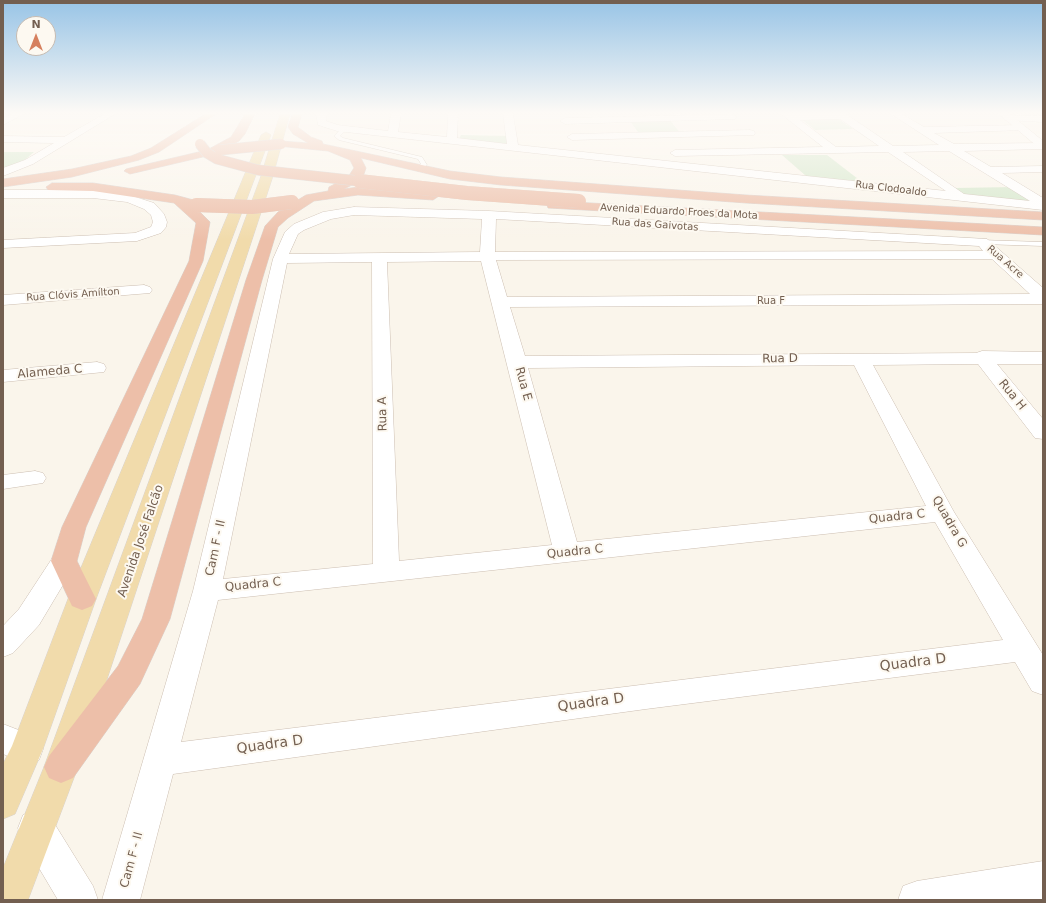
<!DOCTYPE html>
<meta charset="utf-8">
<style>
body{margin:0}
#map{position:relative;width:1046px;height:903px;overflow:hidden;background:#faf5eb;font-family:"DejaVu Sans",sans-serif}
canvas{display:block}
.frame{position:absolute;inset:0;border:4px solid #735f50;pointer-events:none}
.north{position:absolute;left:16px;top:16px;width:40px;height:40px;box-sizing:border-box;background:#fdf9f1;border:1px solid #c6bbb1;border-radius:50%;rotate:0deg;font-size:11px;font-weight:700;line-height:16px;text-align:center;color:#735f50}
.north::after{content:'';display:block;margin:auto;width:14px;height:18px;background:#d6805e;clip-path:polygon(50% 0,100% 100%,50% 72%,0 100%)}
</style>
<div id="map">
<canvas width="1046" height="903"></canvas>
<div class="frame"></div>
<div class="north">N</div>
</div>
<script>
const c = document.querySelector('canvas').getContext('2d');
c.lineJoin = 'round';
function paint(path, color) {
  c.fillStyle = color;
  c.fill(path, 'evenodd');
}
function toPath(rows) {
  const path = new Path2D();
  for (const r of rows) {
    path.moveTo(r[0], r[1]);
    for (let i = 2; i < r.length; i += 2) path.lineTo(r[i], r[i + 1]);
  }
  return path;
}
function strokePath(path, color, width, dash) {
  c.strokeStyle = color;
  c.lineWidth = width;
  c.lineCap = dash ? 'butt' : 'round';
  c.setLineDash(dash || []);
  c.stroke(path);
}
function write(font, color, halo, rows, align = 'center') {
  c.font = font + ' "DejaVu Sans",sans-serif';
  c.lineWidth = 4;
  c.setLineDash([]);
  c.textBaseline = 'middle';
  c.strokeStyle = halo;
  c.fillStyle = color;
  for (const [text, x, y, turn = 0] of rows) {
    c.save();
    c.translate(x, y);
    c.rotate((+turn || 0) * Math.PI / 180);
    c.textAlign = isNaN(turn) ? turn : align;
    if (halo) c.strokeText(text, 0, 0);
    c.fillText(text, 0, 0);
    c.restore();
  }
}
const green = toPath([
 [837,118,853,129,815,130,801,119],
 [670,120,681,134,640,135,630,121],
 [461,135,508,136,510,144,459,139],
 [3,152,34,152,26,159,9,168,3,168],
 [782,155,827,155,862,182,806,176],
 [1014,187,1042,204,964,195,954,188]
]);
const lane = toPath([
 [342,128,347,129,340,136,343,138,422,157,427,165,420,169,416,169,416,167,421,164,418,159,339,140,334,136,342,128],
 [979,240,1043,242,1043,246,982,244,979,244,979,240]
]);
const street = toPath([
 [12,114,24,114,3,125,3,118,12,114],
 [104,114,115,114,33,164,3,176,3,168,25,160,54,143,3,142,3,136,64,137,104,114],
 [316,114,326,114,326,121,338,125,388,131,391,114,401,114,398,132,447,137,448,114,458,114,457,138,507,144,503,114,513,114,518,145,946,191,888,152,675,156,670,153,675,150,823,147,781,114,846,114,893,146,939,145,891,114,902,114,924,127,1021,125,1026,128,1025,130,934,133,954,144,1043,143,1042,149,964,151,991,167,1043,166,1043,172,1002,173,1043,198,1043,210,337,131,318,125,316,114],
 [840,119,879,146,836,147,800,120,840,119],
 [949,151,1030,201,964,194,903,152,949,151],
 [732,114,737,117,735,119,565,124,560,121,565,118,732,114],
 [1008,115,1043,116,1043,122,1005,120,1003,118,1008,115],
 [750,130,754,131,755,133,754,135,572,140,567,137,572,134,750,130],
 [3,190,93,190,129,195,154,203,164,214,167,222,166,227,161,233,137,241,3,248,3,240,135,233,151,227,153,222,151,215,144,209,127,202,93,198,3,198,3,190],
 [354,207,489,211,987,239,1043,288,1043,304,510,307,525,356,976,353,982,351,1043,352,1043,364,997,364,1043,419,1043,439,1035,438,978,364,873,365,954,512,1043,655,1043,695,1032,691,1015,662,646,709,173,774,140,900,102,900,193,591,273,259,285,232,294,224,323,212,354,207],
 [354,215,482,219,480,252,289,254,298,234,304,230,331,219,354,215],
 [496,219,979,246,983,251,495,252,496,219],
 [992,259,1030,294,507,297,496,260,992,259],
 [481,261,552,545,399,561,387,262,481,261],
 [372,262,373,564,223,579,287,263,372,262],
 [854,365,926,506,577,542,528,368,854,365],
 [935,522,1003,640,181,742,218,600,935,522],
 [144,285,150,287,152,290,150,293,3,305,3,295,144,285],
 [97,362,104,364,106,368,104,372,3,382,3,370,97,362],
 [35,471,43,473,46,478,43,483,3,489,3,475,35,471],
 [64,552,73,554,77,561,73,568,39,625,13,653,3,657,3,626,19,609,55,554,64,552],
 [3,724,39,738,43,749,39,760,27,764,3,754,3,724],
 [36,810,49,815,93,886,98,900,58,900,23,841,18,828,23,815,36,810],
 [1043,861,1043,899,898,900,903,886,917,881,1043,861]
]);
const secondary = toPath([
 [999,114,1010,114,1043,141,1043,149,1039,148,999,114]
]);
const primary = toPath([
 [280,114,290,114,272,179,78,767,28,900,3,900,3,868,44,767,260,179,280,114],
 [266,132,271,135,96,599,43,749,15,814,3,819,3,764,12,746,68,599,261,135,266,132]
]);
const highway = toPath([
 [205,114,216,114,159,152,139,160,72,177,3,187,3,179,72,169,131,156,151,148,205,114],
 [245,114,255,114,245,134,239,141,225,149,224,152,130,174,124,171,126,169,207,150,231,137,245,114],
 [292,114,302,114,298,127,311,137,322,141,323,144,450,171,501,177,746,195,1043,212,1043,220,746,203,501,185,450,179,361,158,366,168,364,174,356,183,344,189,358,187,433,192,439,196,433,200,358,195,314,201,288,218,278,227,262,280,170,619,140,684,73,778,61,783,49,778,44,767,49,756,118,666,142,619,246,280,265,226,278,212,306,195,328,191,329,187,348,177,354,168,350,160,328,151,277,146,276,144,277,142,281,141,308,143,293,134,288,127,292,114],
 [52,183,93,183,175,195,201,202,202,205,197,209,210,222,203,261,86,527,77,561,96,599,92,606,82,610,72,606,51,561,62,527,189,261,196,223,174,203,93,191,48,190,46,187,52,183],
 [553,201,1043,227,1043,235,548,208,547,205,548,202,553,201]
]);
const highwayBridgeFar1 = toPath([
 [200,144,207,153,217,159,258,170,368,182],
 [220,150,281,144]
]);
const highwayBridge = toPath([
 [359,181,467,193,579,201],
 [196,205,252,207,292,202]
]);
const farStreetnames = [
 ["Rua Clodoaldo",891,189,7],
 ["Avenida Eduardo Froes da Mota",679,212,3],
 ["Rua das Gaivotas",655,225,4],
 ["Rua Acre",1005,262,41],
 ["Rua Clóvis Amílton",73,295,-4],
 ["Rua F",771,301]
];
const streetNames = [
 ["Rua D",780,359,-1],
 ["Alameda C",50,372,-5],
 ["Rua E",523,384,75],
 ["Rua H",1012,395,51],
 ["Rua A",383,414,-91],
 ["Quadra C",897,517,-6],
 ["Quadra G",949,522,60],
 ["Avenida José Falcão",141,541,-71],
 ["Cam F - II",216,548,-78],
 ["Quadra C",575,552,-6],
 ["Quadra C",253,585,-6],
 ["Cam F - II",132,860,-75]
];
const nearStreetnames = [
 ["Quadra D",913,663,-7],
 ["Quadra D",591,703,-8],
 ["Quadra D",270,745,-8]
];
paint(green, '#d4e7ca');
strokePath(lane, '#ccbeb1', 1);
strokePath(street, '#ccbeb1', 1);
strokePath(secondary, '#cebfaf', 1);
strokePath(primary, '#d8d2ce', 1);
strokePath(highway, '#d8d2ce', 1);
paint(lane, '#fff');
paint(street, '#fff');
paint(secondary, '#fff');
paint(primary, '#f1dbab');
paint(highway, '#edbfa9');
strokePath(highwayBridgeFar1, '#d8d2ce', 11, []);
strokePath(highwayBridge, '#d8d2ce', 14, []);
strokePath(highwayBridgeFar1, '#edbfa9', 10);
strokePath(highwayBridge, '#edbfa9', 14);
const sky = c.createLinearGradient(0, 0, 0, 240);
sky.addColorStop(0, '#98c4e6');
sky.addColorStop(0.47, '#fdfaf6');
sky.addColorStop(1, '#fdfaf600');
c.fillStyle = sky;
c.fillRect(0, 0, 1046, 240);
write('10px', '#735f50', '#fdf9f1', farStreetnames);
write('12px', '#735f50', '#fdf9f1', streetNames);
write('14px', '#735f50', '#fdf9f1', nearStreetnames);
</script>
